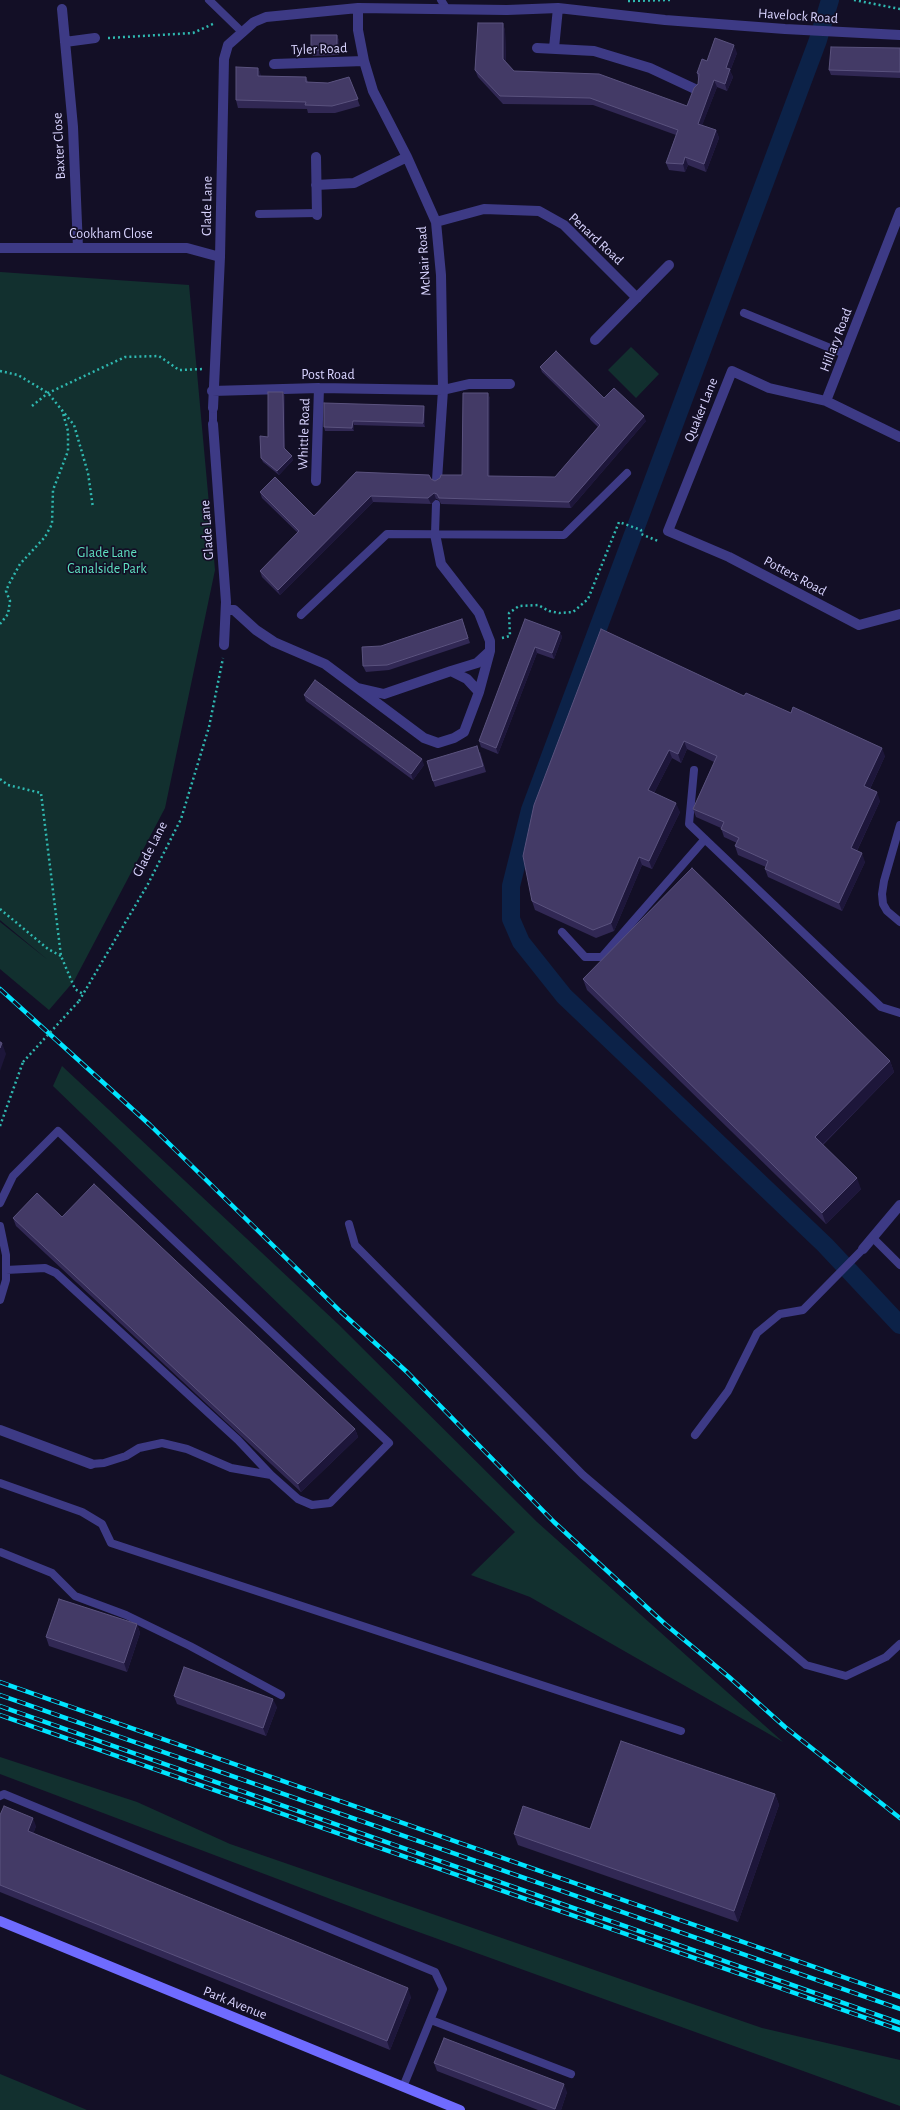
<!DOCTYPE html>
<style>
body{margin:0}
canvas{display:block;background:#130f26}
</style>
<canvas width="900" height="2110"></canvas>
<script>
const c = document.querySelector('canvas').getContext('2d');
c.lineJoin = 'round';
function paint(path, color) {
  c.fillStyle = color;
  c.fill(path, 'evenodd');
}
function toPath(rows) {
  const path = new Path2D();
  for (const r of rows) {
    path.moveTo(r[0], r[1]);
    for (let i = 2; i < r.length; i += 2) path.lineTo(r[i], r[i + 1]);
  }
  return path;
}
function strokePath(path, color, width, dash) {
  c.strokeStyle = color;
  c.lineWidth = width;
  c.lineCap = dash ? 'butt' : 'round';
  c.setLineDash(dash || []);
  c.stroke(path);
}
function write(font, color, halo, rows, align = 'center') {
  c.font = font + ' "Alegreya Sans",sans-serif';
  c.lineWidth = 3.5;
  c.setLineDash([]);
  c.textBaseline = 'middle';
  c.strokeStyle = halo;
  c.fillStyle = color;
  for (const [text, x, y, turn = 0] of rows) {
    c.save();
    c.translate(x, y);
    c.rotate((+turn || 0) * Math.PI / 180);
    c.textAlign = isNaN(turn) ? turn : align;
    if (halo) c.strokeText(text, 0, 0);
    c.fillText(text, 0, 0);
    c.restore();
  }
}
const green = toPath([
 [0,272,189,285,215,570,165,808,74,981,49,1010,0,969,0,922,48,960,0,920],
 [631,347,659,374,636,398,608,370],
 [62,1066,338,1324,537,1522,783,1742,530,1597,471,1575,515,1532,53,1086],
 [0,1757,137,1802,230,1844,762,2028,900,2060,900,2106,402,1926,0,1774],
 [0,2074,87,2110,0,2110]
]);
const canal = toPath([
 [830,0,818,40,530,810,511,886,511,919,521,942,564,996,825,1245,900,1325]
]);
const path = toPath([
 [854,0,900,9],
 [628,1,670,0],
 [108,38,193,33,215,23],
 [0,371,18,375,48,393,74,425,88,473,93,508],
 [32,406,48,393,125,357,159,356,179,370,203,369],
 [0,624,8,614,10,601,6,591,9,584,20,564,45,537,52,524,53,490,68,451,68,431,62,410],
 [502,638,510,636,509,613,519,606,538,605,549,611,559,613,573,612,588,599,619,522,641,530,641,534,658,541],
 [0,779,8,785,41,793,61,956,75,989,83,994],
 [0,909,48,949,61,956],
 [79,1001,148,884,181,819,209,727,223,658],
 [0,1126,23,1062]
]);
const lane = toPath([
 [209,0,241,31],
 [441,0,446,8],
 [259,214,317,213],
 [744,313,845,354],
 [213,408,213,424],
 [435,534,436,504],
 [301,615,387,534,564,535,627,473],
 [694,770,689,824,881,1007,900,1013],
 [900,825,884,881,882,894,883,904,887,911,900,922],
 [562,932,585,957,602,957,705,839],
 [0,1203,13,1176,58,1131,389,1443,330,1503,312,1505,298,1499,271,1475,231,1468,187,1449,162,1443,139,1448,126,1456,104,1463,91,1464],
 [349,1224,355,1245,583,1475,806,1665,846,1676,886,1657,900,1644],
 [0,1226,6,1255,6,1280,0,1300],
 [873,1238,900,1265],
 [6,1270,45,1268,56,1273,238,1440,271,1475],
 [695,1435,728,1391,757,1333,780,1314,803,1310,863,1249],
 [0,1483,82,1512,102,1524,111,1543,681,1731],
 [0,1552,52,1573,75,1596,126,1615,190,1646,281,1695],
 [0,1796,4,1794,435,1972,443,1989,403,2087],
 [431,2020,571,2074]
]);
const street = toPath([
 [358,8,358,30,364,61,373,91,407,157,436,222,441,275,443,390,437,480],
 [62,9,73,127,78,248],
 [65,42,95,38],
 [537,48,594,51,650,68,695,89],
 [554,48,558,8],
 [274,64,364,61],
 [316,157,317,215],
 [316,185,354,183,407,157],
 [900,212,826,401,900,437],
 [436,222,484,209,539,211,564,225,637,298],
 [0,248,187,248,220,257],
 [595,340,669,265],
 [212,391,319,388,443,390,469,384,510,384],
 [826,401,769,388,732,371,668,531,729,557,859,625,900,614],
 [213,408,220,257,224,59,228,45,254,22,266,17,358,8,507,10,558,8,665,20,785,29,900,35],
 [213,424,226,602,224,645],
 [316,481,319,388],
 [435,534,441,564,479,613,490,641,490,651,479,692],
 [226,610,234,610,256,630,274,642,325,664,424,738,438,743,454,738,464,732,479,692,467,679,451,671,384,694,358,688],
 [451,671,477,663,490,651],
 [863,1249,900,1205],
 [0,1430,91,1464]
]);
const secondary = toPath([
 [0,1921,460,2110]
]);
const rail = toPath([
 [0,989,150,1125,341,1312,407,1372,554,1522,665,1624,729,1677,785,1727,900,1818],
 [0,1682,900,1997],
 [0,1695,900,2009],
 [0,1706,900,2023],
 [0,1715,900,2030]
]);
const pathBridge = toPath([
 [23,1062,79,1001]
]);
const wall = toPath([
 [503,23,505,31,506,62,514,71,687,106,698,84,698,78,697,73,707,61,737,53,730,71,733,77,727,91,717,87,702,125,716,130,719,138,706,172,688,165,685,172,669,170,666,163,676,135,593,105,503,104,478,77,475,70],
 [337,35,339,41,339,55,313,56,311,50],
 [900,48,900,78,831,75,829,70],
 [258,68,261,76,306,77,308,82,328,83,349,77,360,106,335,113,308,113,307,109,238,108,236,100],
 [540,367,604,398,646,421,571,508,441,504,439,500,436,499,431,504,373,502,280,595,262,577,260,571,298,533,262,498,260,492,314,516,356,472,431,479,435,481,462,475,488,393,490,399,490,476,555,477,598,427,542,372],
 [285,396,285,449,293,460,279,475,263,462,261,458],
 [324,403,425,409,425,427,354,425,354,431,325,431,324,427],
 [462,619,470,643,389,670,366,672,363,666,381,646],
 [525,619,560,632,562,637,554,659,537,653,498,754,481,747,479,741],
 [304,695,424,765,413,780,306,701],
 [744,696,885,756,870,789,880,801,857,851,865,862,842,911,768,877,765,869,766,867,738,855,735,846,737,843,724,837,721,828,696,817,693,809,714,762,687,749,681,763,672,758,654,793,680,812,652,869,642,865,614,931,596,938,535,910,532,901,534,805],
 [480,752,486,772,435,787,433,781],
 [583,979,890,1061,894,1072,823,1145,861,1189,826,1224,587,990],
 [13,1218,355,1429,358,1437,301,1492,16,1226],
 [137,1624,140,1633,127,1672,49,1646,46,1637],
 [174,1696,277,1707,266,1736,177,1704],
 [775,1794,779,1805,738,1922,518,1845,514,1834,590,1829],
 [0,1815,36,1826,33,1834,411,1997,390,2050,0,1892],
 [434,2063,567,2092,561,2110,538,2110,437,2071]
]);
const shadedWall = toPath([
 [503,23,505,31,506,67,503,59],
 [337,35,339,41,339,55,337,50],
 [734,45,737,53,730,71,733,77,727,91,725,84,726,68],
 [258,68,261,75,261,84,258,76],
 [714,80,717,87,700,131,698,124],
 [716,130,719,138,706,172,704,164],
 [685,157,688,165,685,172,683,164],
 [283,392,285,396,285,452,284,448],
 [488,393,490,399,490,482,488,476],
 [424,406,425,409,425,427,423,423],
 [644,416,646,421,571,508,569,502],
 [353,421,354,425,354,431,352,428],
 [292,456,293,460,279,475,277,471],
 [434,493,436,499,431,504,428,498],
 [371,496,373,502,280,595,278,590],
 [560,632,562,637,554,659,552,653],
 [535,647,537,653,498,754,496,748],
 [684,741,687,749,681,763,678,754],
 [882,748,885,756,867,795,864,786],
 [669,750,672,758,651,799,648,790],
 [422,759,424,765,413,780,411,774],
 [877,792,880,801,854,857,851,848],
 [676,803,680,812,652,869,649,861],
 [862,853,865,862,842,911,839,903],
 [639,857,642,865,614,931,611,923],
 [2,1043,6,1054,0,1071,0,1048],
 [890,1061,894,1072,819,1148,815,1137],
 [857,1178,861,1189,826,1224,822,1213],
 [355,1429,358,1437,301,1492,298,1484],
 [137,1624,140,1633,127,1672,124,1663],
 [273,1699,277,1707,266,1736,263,1728],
 [775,1794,779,1805,738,1922,734,1911],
 [33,1818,36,1826,31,1840,28,1831],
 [408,1988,411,1997,390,2050,387,2041],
 [564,2084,567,2092,561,2110,555,2110]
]);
const building = toPath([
 [478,23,503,23,503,59,514,71,599,74,687,106,694,88,698,84,699,74,697,73,702,59,707,61,715,38,734,45,726,68,730,69,725,84,714,80,698,124,716,130,704,164,685,157,683,164,666,163,678,130,590,98,500,96,475,70,478,23],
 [311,35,337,35,337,50,311,50,311,35],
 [831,47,900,48,900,72,829,70,831,47],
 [236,67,258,68,258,76,306,77,306,82,328,83,349,77,358,99,332,106,305,105,306,102,236,100,236,67],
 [556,351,604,398,614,388,644,416,569,502,439,498,437,494,434,493,428,498,371,496,278,590,260,571,299,531,260,492,275,477,314,516,356,472,429,475,431,479,435,481,440,478,441,475,462,475,463,393,488,393,488,476,555,477,600,425,540,367,556,351],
 [268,392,283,392,284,448,292,456,277,471,261,458,260,436,268,437,268,392],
 [324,403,424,406,423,423,353,421,352,428,324,427,324,403],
 [462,619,468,638,387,665,363,666,362,647,381,646,462,619],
 [525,619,560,632,552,653,535,647,496,748,479,741,525,619],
 [601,629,744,696,746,693,791,713,793,707,882,748,864,786,877,792,851,848,862,853,839,903,765,869,768,861,735,846,739,838,721,829,724,822,693,809,717,756,684,741,678,754,669,750,648,790,676,803,649,861,639,857,611,923,593,930,532,901,523,856,534,805,601,629],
 [315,680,422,759,411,774,304,695,315,680],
 [477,746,483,766,433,781,427,761,477,746],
 [692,868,890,1061,815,1137,857,1178,822,1213,583,979,692,868],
 [0,1042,2,1043,0,1048,0,1042],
 [94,1184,355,1429,298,1484,13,1218,37,1193,62,1217,94,1184],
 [59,1599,137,1624,124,1663,46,1637,59,1599],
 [184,1667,273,1699,263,1728,174,1696,184,1667],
 [621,1741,775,1794,734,1911,514,1834,523,1806,590,1829,621,1741],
 [4,1806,33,1818,28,1831,408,1988,387,2041,0,1885,0,1815,4,1806],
 [444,2038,564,2084,555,2109,434,2063,444,2038]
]);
const streetNames = [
 ["Havelock Road",798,16,4],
 ["Tyler Road",319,49,-2],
 ["Baxter Close",59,146,-93],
 ["Glade Lane",207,206,-89],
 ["Cookham Close",111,234],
 ["Penard Road",596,239,43],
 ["McNair Road",424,261,-94],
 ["Hillary Road",836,340,-69],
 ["Post Road",328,375],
 ["Quaker Lane",701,410,-68],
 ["Whittle Road",304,434,-88],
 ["Glade Lane",207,530,-94],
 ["Potters Road",795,576,28],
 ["Glade Lane",150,849,-63],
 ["Park Avenue",235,2003,22]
];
const parkNames = [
 ["Glade Lane",107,553],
 ["Canalside Park",107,569]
];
paint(green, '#12302f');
strokePath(canal, '#0c2248', 18);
strokePath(path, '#2fb8b0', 2.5, [2, 3]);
strokePath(lane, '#3d3a85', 8);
strokePath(street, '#3d3a85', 10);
strokePath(secondary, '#6f6bff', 10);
strokePath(rail, '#00e5ff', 4.5);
strokePath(rail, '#130f26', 3, [9]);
strokePath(pathBridge, '#2fb8b0', 2.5, [2, 3]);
paint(wall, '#312854');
paint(shadedWall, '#1d163a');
paint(building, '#433a66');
strokePath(building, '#5a527e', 1);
write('14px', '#d9d4ff', '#130f26', streetNames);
write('14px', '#5fe0c0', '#130f26', parkNames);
</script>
